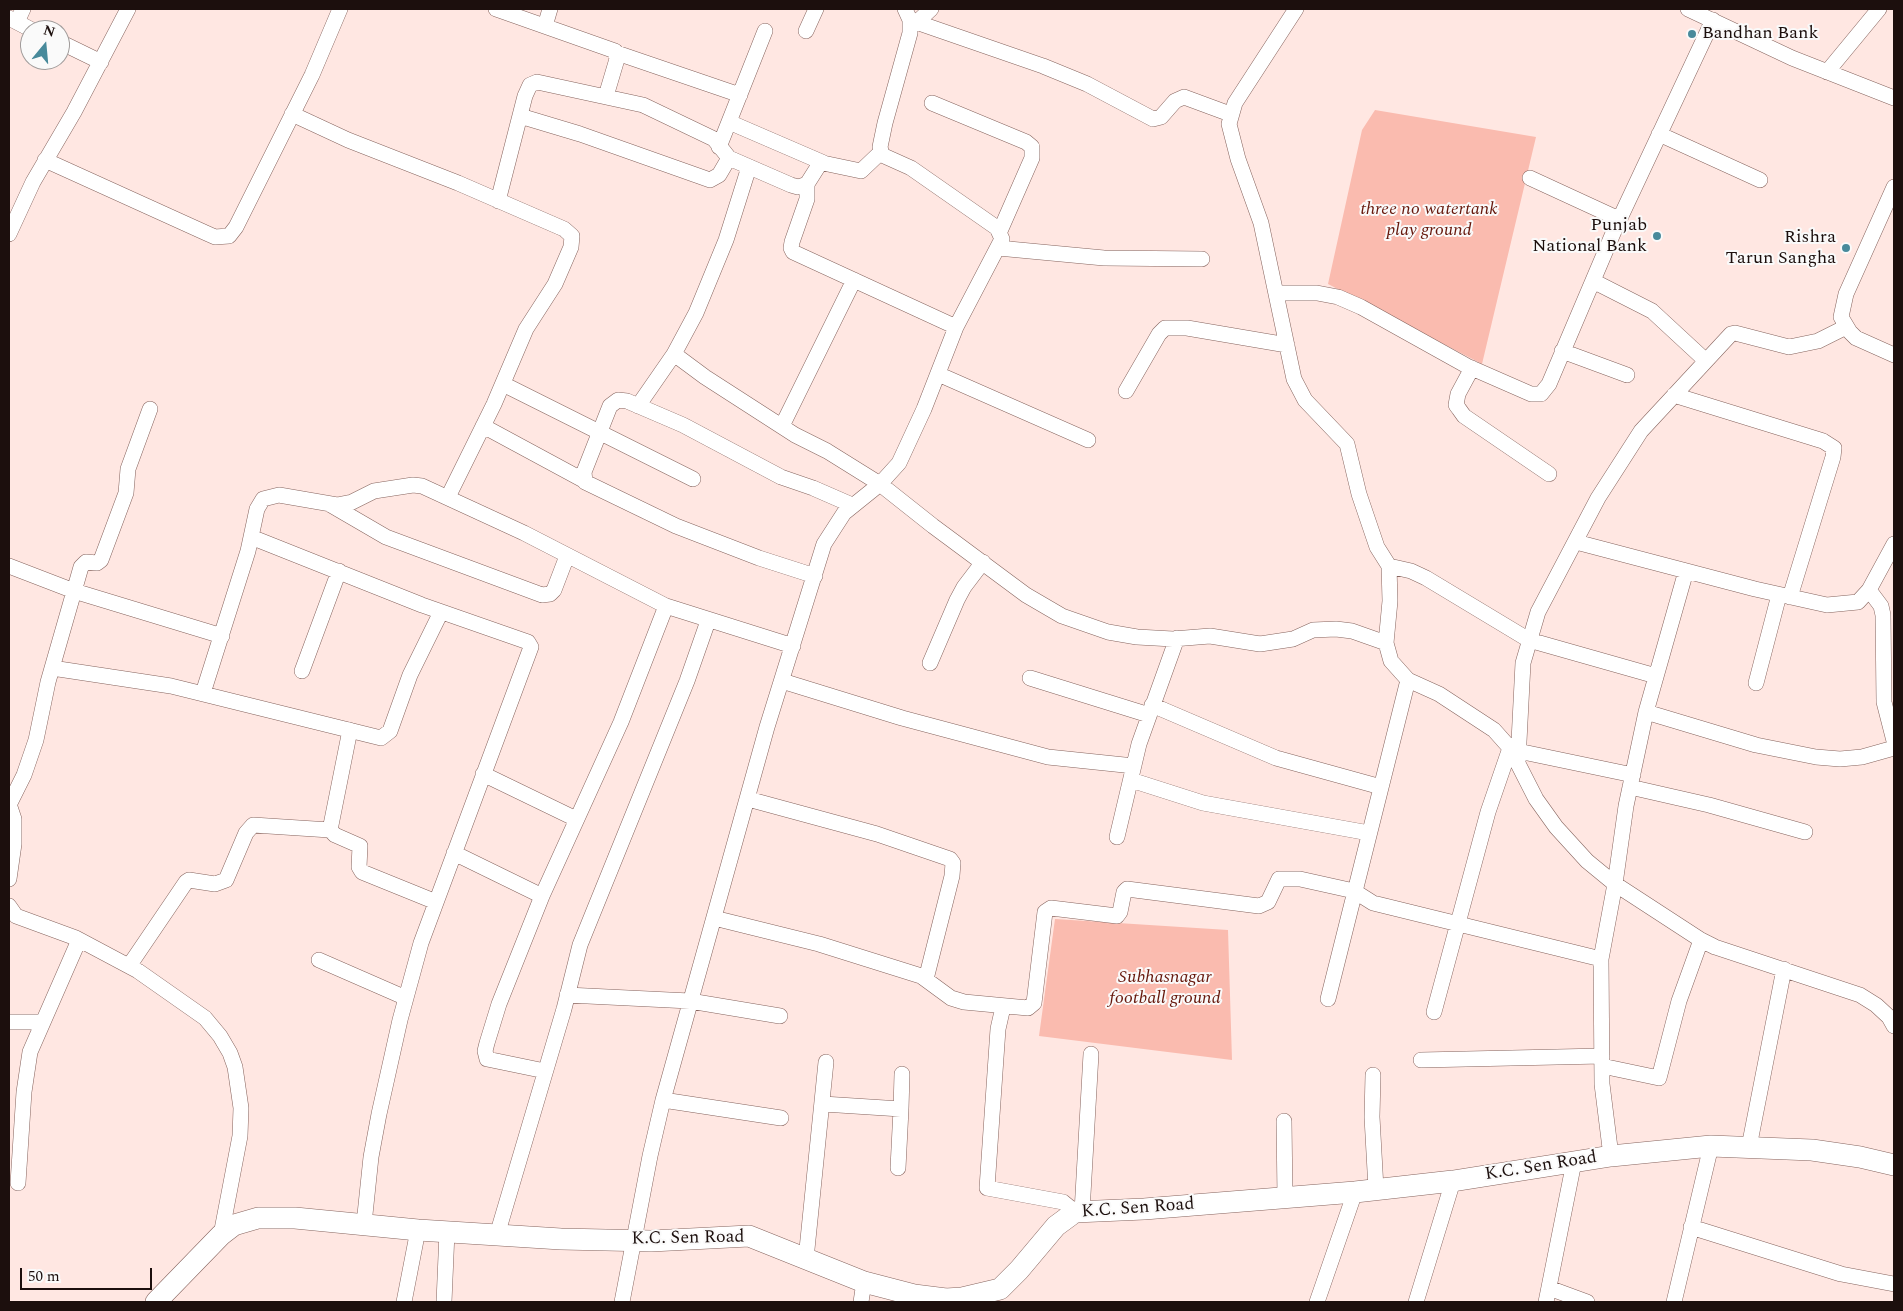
<!DOCTYPE html>
<style>
body{margin:0}
#map{position:relative;width:1903px;height:1311px;overflow:hidden;background:#ffe7e2;font-family:Spectral,serif}
canvas{display:block}
.frame{position:absolute;inset:0;border:10px solid #1c0f0d;pointer-events:none}
.north{position:absolute;left:20px;top:20px;width:50px;height:50px;box-sizing:border-box;background:#fafafa;border:1px solid #a19c9b;border-radius:50%;rotate:17deg;font-size:14px;font-weight:700;line-height:20px;text-align:center;color:#1c0f0d}
.north::after{content:'';display:block;margin:auto;width:18px;height:22px;background:#488a9b;clip-path:polygon(50% 0,100% 100%,50% 72%,0 100%)}
.scale{position:absolute;left:20px;top:1268px;width:132px;height:22px;box-sizing:border-box;border:2px solid #1c0f0d;border-top:0;padding-left:6px;font-size:15px;line-height:18px;white-space:nowrap;color:#1c0f0d;-webkit-text-stroke:4px #fafafa;paint-order:stroke}
</style>
<div id="map">
<canvas width="1903" height="1311"></canvas>
<div class="frame"></div>
<div class="north">N</div>
<div class="scale">50 m</div>
</div>
<script>
const c = document.querySelector('canvas').getContext('2d');
c.lineJoin = 'round';
function paint(path, color) {
  c.fillStyle = color;
  c.fill(path, 'evenodd');
}
function toPath(rows) {
  const path = new Path2D();
  for (const r of rows) {
    path.moveTo(r[0], r[1]);
    for (let i = 2; i < r.length; i += 2) path.lineTo(r[i], r[i + 1]);
  }
  return path;
}
function strokePath(path, color, width, dash) {
  c.strokeStyle = color;
  c.lineWidth = width;
  c.lineCap = dash ? 'butt' : 'round';
  c.setLineDash(dash || []);
  c.stroke(path);
}
function write(font, color, halo, rows, align = 'center') {
  c.font = font + ' Spectral,serif';
  c.lineWidth = 4;
  c.setLineDash([]);
  c.textBaseline = 'middle';
  c.strokeStyle = halo;
  c.fillStyle = color;
  for (const [text, x, y, turn = 0] of rows) {
    c.save();
    c.translate(x, y);
    c.rotate((+turn || 0) * Math.PI / 180);
    c.textAlign = isNaN(turn) ? turn : align;
    if (halo) c.strokeText(text, 0, 0);
    c.fillText(text, 0, 0);
    c.restore();
  }
}
const green = toPath([
 [1375,110,1536,137,1482,364,1328,284,1362,130],
 [1055,919,1228,930,1232,1060,1039,1036]
]);
const street = toPath([
 [496,9,615,51,617,59,606,96],
 [1296,9,1235,103,1229,124,1238,159,1261,223,1294,379,1305,400,1347,444,1359,494,1377,547,1389,566,1390,601,1386,643,1391,661,1408,680,1439,694,1494,730,1510,748,1536,799,1556,827,1587,861,1615,884,1701,940,1715,947,1860,995,1876,1005,1889,1017,1894,1026],
 [1688,9,1792,58,1894,98],
 [9,18,32,30],
 [910,20,1043,66,1087,84,1153,119,1161,117,1175,101,1184,97,1230,114],
 [17,22,23,9],
 [917,22,931,9],
 [545,26,550,9],
 [806,31,816,9],
 [60,42,101,62],
 [617,53,740,95],
 [1827,72,1879,9],
 [932,103,1026,142,1032,147,1032,158,1000,231],
 [292,114,348,140,458,183,564,229,572,236,571,247,555,284,526,329,494,404,448,497],
 [520,116,580,134,710,180,719,175,729,158],
 [729,122,824,163],
 [1659,134,1760,180],
 [719,147,765,31],
 [45,160,206,233,215,237,229,236,236,227,312,75,340,9],
 [1530,178,1619,219],
 [807,184,807,199,792,242,791,248,793,252,956,327],
 [1894,187,1846,294,1841,317,1850,332,1856,338,1894,355],
 [498,201,525,96,530,85,537,82,643,105,714,139,729,158,791,185,798,187,807,184,819,165,823,163,861,171,881,152],
 [9,234,33,182,74,112,128,9],
 [998,248,1104,258,1202,259],
 [1593,281,1652,311,1705,360],
 [1276,293,1317,293,1338,297,1361,307,1467,366,1531,394,1541,394,1549,384,1614,231,1713,20],
 [1562,351,1627,375],
 [674,354,705,377,795,435,827,451,880,484,933,526,1026,595,1062,616,1108,632,1137,637,1173,639,1210,636,1260,644,1293,639,1313,630,1336,629,1352,631,1386,643],
 [1472,368,1458,394,1456,405,1459,409,1464,416,1549,474],
 [938,374,1088,440],
 [503,384,693,479],
 [1126,391,1159,334,1165,328,1187,328,1287,345],
 [1674,395,1823,441,1834,448,1833,457,1790,597],
 [638,406,674,354,696,313,726,240,749,167],
 [483,426,583,480],
 [782,426,854,280],
 [331,505,386,537,542,595,550,594,554,590,567,556],
 [251,537,422,605,528,642,531,647,421,943,400,1020,379,1114,371,1157,364,1224],
 [1576,542,1755,589,1827,605,1858,602,1869,590,1894,544],
 [9,566,74,591,222,636],
 [1389,566,1411,571,1426,578,1529,640,1656,676],
 [815,576,759,558,676,526,585,482,584,472,610,406,618,400,627,401,683,425,781,477,813,488,852,505],
 [1869,590,1881,606,1883,615,1884,702,1894,741],
 [930,663,957,600,964,587,983,562],
 [52,668,171,686,381,738,390,731,410,675,441,612],
 [302,671,339,571],
 [1030,678,1149,715],
 [782,681,902,718,1048,757,1134,766],
 [1756,683,1779,595],
 [203,693,248,551,257,509,263,499,279,495,337,505,352,502,374,491,413,485,422,486,524,533,666,606,793,646],
 [1152,705,1276,758,1381,787],
 [1646,712,1756,745,1816,757,1840,759,1862,757,1894,748],
 [350,730,330,830,335,835,360,846,359,867,362,872,436,902],
 [1518,751,1633,775],
 [1518,761,1523,663,1538,612,1598,498,1641,431,1731,334,1735,333,1789,347,1818,341,1846,327],
 [483,774,576,819],
 [1131,780,1203,803,1369,833],
 [1630,787,1709,805,1805,832],
 [748,799,877,834,950,859,953,863,952,876,926,979],
 [9,804,14,819,14,844,9,879],
 [9,805,24,775,36,740,48,682,81,567,86,562,97,563,101,560,126,493,128,469,150,409],
 [1117,837,1139,744,1177,638],
 [454,853,542,896],
 [9,906,16,916,76,938,138,971,205,1018,220,1036,230,1053,235,1067,241,1108,240,1136,221,1235],
 [714,918,819,944,921,976,951,998,964,1002,1028,1008,1034,1003,1045,912,1051,908,1117,916,1120,912,1124,892,1127,889,1259,906,1268,902,1279,879,1300,879,1354,891,1373,903,1601,959],
 [319,960,406,998],
 [129,966,186,882,189,880,215,884,226,880,246,833,253,825,330,830],
 [567,995,690,1001,780,1016],
 [1328,999,1408,680],
 [1003,1007,998,1029,987,1188,1063,1202,1075,1212],
 [1434,1012,1488,812,1510,748],
 [9,1022,42,1022],
 [1421,1060,1602,1056],
 [1602,1066,1659,1078,1679,1001,1701,940],
 [545,1071,487,1059,485,1051,487,1043,499,1004,542,896,621,722,666,606],
 [1373,1075,1372,1117,1376,1189],
 [663,1100,781,1118],
 [823,1104,901,1109,898,1168],
 [901,1109,902,1074],
 [1284,1121,1285,1197],
 [1749,1147,1784,969],
 [1611,1156,1602,1084,1601,959,1615,884,1626,806,1646,712,1686,571],
 [18,1183,24,1092,30,1052,79,940],
 [1082,1212,1091,1054],
 [1691,1227,1841,1274,1894,1284],
 [497,1235,564,1009,580,945,687,681,708,621],
 [806,1259,826,1062],
 [1549,1288,1587,1302],
 [404,1302,418,1230],
 [444,1302,447,1232],
 [622,1302,650,1156,663,1100,767,727,824,544,844,513,880,484,899,463,924,409,956,327,1002,239,997,228,911,168,882,155,880,147,885,123,910,33,910,20,905,9],
 [861,1302,864,1282],
 [1317,1302,1355,1192],
 [1416,1302,1453,1181],
 [1546,1302,1574,1162],
 [1674,1302,1711,1146]
]);
const secondary = toPath([
 [156,1302,221,1235,234,1225,258,1218,295,1218,418,1230,561,1239,651,1241,749,1236,864,1282,914,1295,946,1299,962,1298,1000,1289,1019,1270,1056,1226,1075,1212,1144,1209,1355,1192,1453,1181,1611,1156,1711,1146,1812,1150,1860,1157,1894,1165]
]);
const markers = [
 [1692,34,5,"#488a9b"],
 [1657,236,5,"#488a9b"],
 [1846,248,5,"#488a9b"]
];
const poiNames = [
 ["Bandhan Bank",1702,34,"left"],
 ["Punjab",1647,226],
 ["National Bank",1647,247],
 ["Rishra",1836,238],
 ["Tarun Sangha",1836,259]
];
const parkNames = [
 ["three no watertank",1429,210],
 ["play ground",1429,231],
 ["Subhasnagar",1165,978],
 ["football ground",1165,999]
];
const streetNames = [
 ["K.C. Sen Road",1541,1167,-9],
 ["K.C. Sen Road",1138,1209,-4],
 ["K.C. Sen Road",688,1239,-1]
];
paint(green, '#fabbaf');
strokePath(street, '#86645e', 16);
strokePath(secondary, '#86645e', 22);
strokePath(street, '#fff', 15);
strokePath(secondary, '#fff', 21);
for (const [x, y, r, color] of markers) {
  const dot = new Path2D();
  dot.arc(x, y, r, 0, 2 * Math.PI);
  c.fillStyle = color;
  c.fill(dot);
  strokePath(dot, '#fafafa', 2);
}
write('18px', '#1c0f0d', '#fafafa', poiNames, 'right');
write('italic 18px', '#66170b', '#fafafa', parkNames);
write('18px', '#1c0f0d', '#fafafa', streetNames);
</script>
